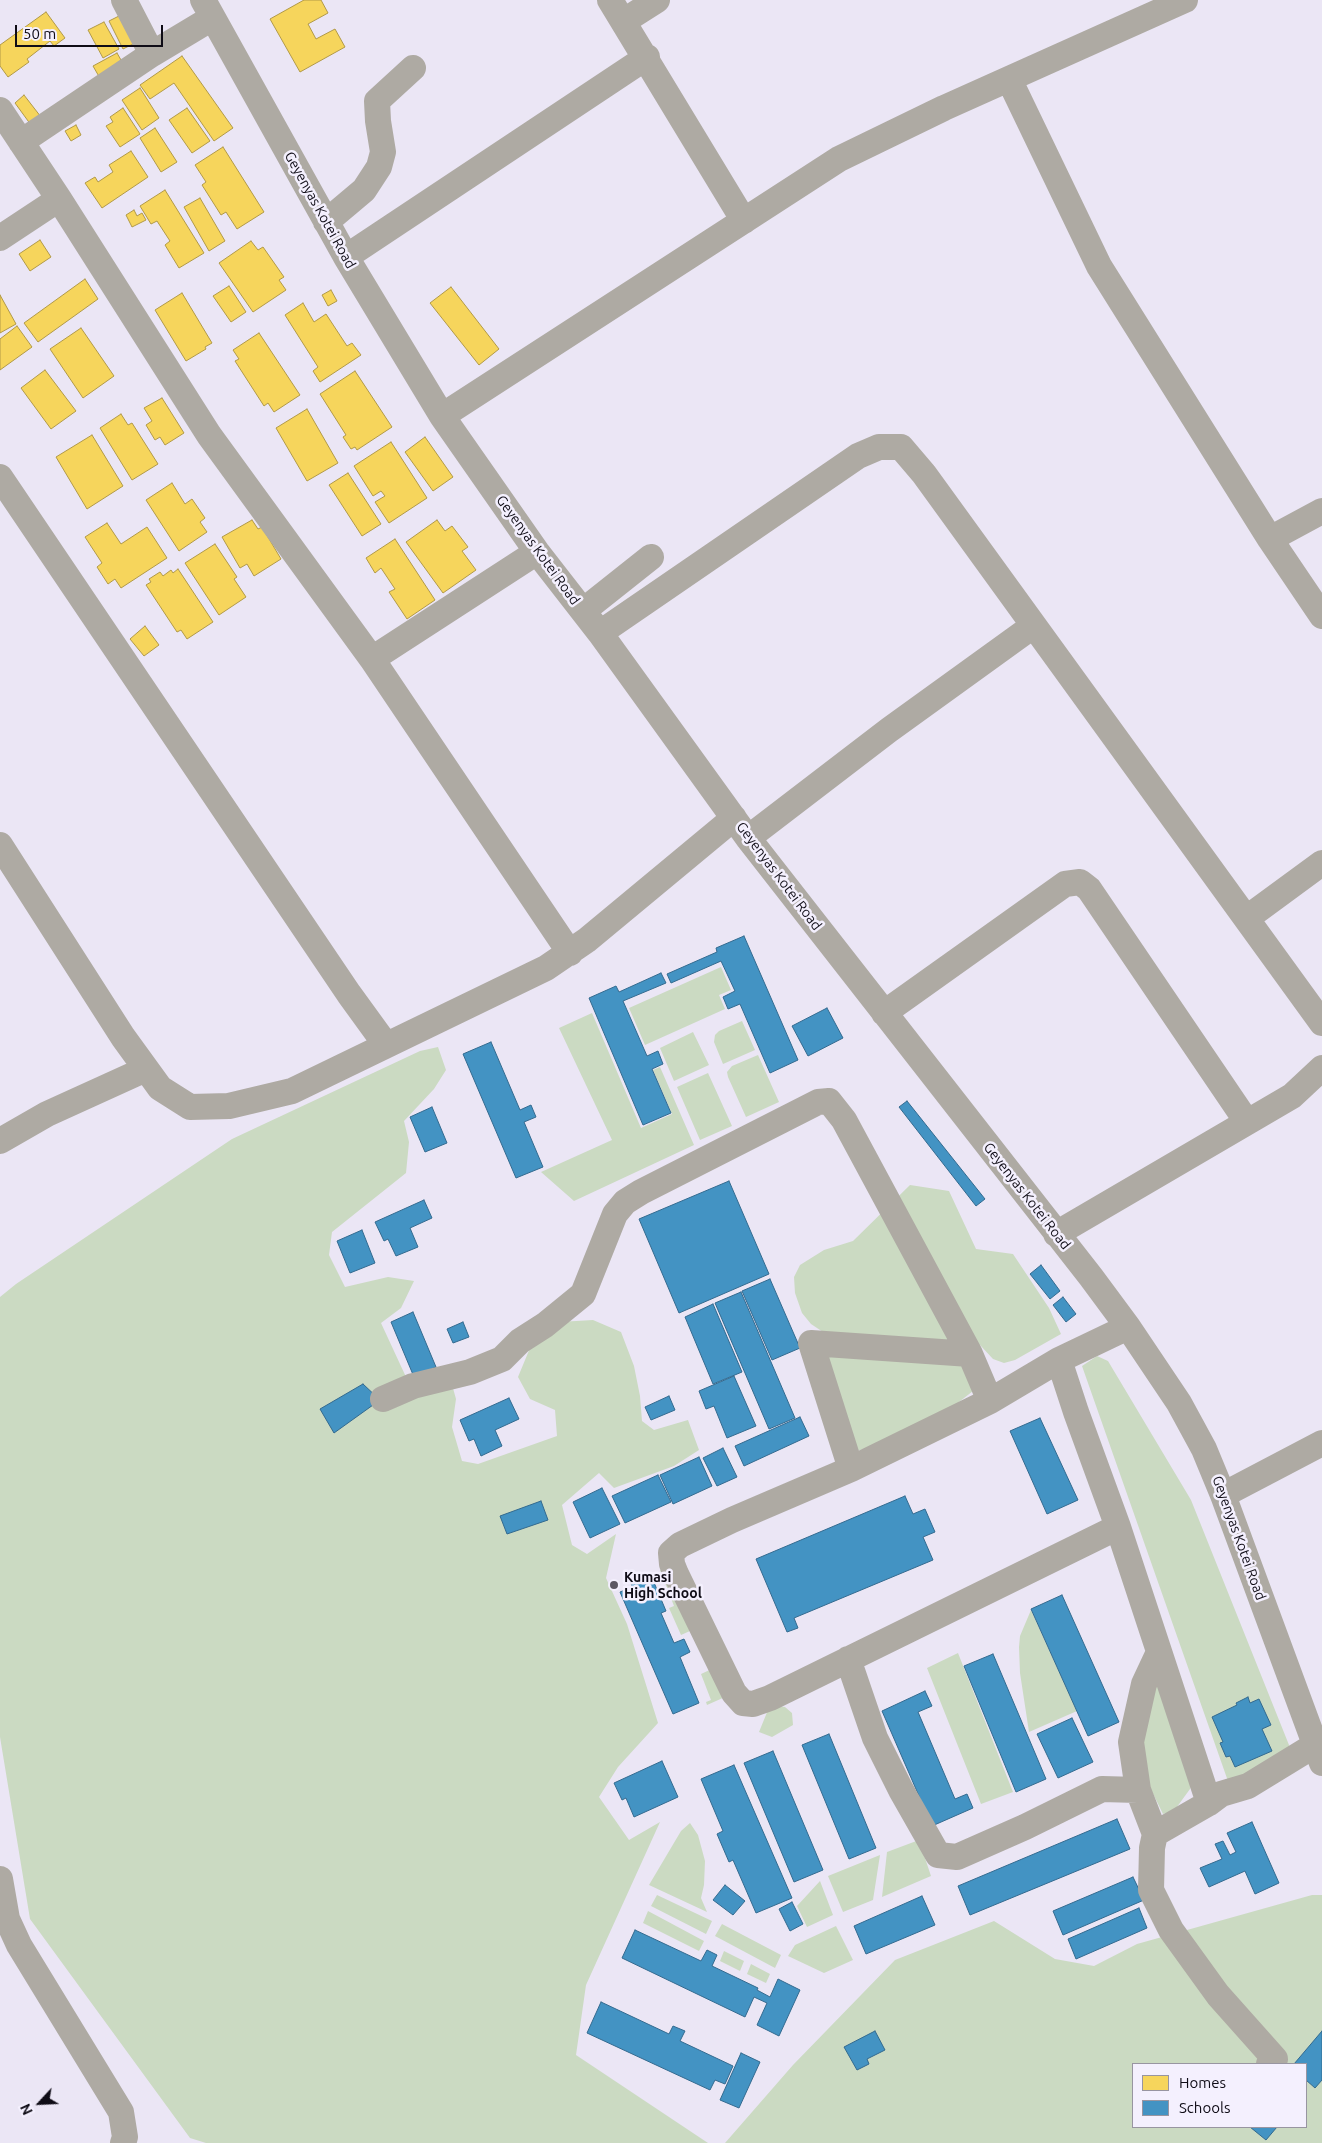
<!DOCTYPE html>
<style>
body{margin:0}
#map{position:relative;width:1322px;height:2143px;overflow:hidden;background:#ebe6f5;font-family:Ubuntu,sans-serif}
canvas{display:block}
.legend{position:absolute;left:1132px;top:2063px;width:175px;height:65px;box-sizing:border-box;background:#f4f0fe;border:1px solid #9895a1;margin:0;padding:6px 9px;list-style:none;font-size:15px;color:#0f0c16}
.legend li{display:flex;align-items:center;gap:10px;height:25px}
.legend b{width:25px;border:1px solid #9895a1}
.north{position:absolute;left:15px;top:2078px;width:50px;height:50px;-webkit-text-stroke:4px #f4f0fe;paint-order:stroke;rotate:245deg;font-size:14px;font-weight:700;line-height:20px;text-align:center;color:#0f0c16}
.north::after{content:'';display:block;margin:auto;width:18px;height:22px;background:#0f0c16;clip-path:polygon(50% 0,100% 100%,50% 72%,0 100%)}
.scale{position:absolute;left:15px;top:25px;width:148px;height:22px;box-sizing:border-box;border:2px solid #0f0c16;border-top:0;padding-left:6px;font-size:15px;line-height:18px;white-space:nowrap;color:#0f0c16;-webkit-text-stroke:4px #f4f0fe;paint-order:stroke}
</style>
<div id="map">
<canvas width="1322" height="2143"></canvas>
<ul class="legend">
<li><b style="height:14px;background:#f6d55c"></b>Homes</li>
<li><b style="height:14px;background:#4393c3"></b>Schools</li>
</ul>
<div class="north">N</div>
<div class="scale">50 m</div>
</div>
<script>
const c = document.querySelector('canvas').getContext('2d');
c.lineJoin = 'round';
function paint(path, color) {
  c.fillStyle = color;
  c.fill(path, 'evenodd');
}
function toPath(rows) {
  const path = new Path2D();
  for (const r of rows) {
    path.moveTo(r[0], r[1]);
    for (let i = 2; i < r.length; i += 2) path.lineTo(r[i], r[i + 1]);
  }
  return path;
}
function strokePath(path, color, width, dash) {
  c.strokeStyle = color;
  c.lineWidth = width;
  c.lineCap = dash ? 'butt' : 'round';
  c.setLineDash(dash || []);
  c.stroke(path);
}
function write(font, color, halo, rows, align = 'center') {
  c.font = font + ' Ubuntu,sans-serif';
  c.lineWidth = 5;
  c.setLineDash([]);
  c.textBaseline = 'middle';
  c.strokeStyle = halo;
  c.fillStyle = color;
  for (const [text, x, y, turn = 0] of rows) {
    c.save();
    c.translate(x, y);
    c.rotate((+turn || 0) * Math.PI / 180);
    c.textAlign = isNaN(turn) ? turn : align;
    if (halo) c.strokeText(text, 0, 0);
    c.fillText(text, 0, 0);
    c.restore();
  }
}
const green = toPath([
 [721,967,731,990,719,995,725,1009,645,1045,629,1008],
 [592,1013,641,1128,672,1114,653,1070,660,1067,694,1145,574,1201,541,1172,612,1140,559,1028],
 [742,1021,755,1050,723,1064,714,1042,715,1035,719,1031],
 [693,1032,709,1065,674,1081,660,1048],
 [438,1047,446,1070,434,1089,404,1121,409,1142,406,1173,332,1232,329,1255,345,1287,388,1277,414,1281,401,1308,381,1323,406,1377,451,1381,456,1399,452,1427,462,1461,478,1464,557,1436,555,1410,530,1399,518,1377,530,1348,559,1322,593,1320,621,1332,634,1366,640,1396,642,1421,654,1430,688,1420,699,1450,674,1466,614,1488,599,1473,562,1505,572,1545,587,1554,616,1534,606,1578,627,1624,658,1723,618,1767,599,1797,629,1840,660,1822,586,1985,576,2055,708,2143,206,2143,190,2138,30,1919,0,1737,0,1297,16,1284,232,1139,420,1051],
 [758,1055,779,1102,746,1117,728,1077,727,1072,732,1066],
 [708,1073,732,1126,700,1140,677,1087],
 [910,1185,949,1191,976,1249,1013,1254,1049,1308,1061,1334,1015,1360,1004,1363,993,1359,980,1345,823,1332,811,1324,802,1313,795,1293,794,1277,800,1265,824,1250,853,1241],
 [831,1352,965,1364,973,1391,922,1431,857,1451,827,1363],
 [1097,1356,1108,1361,1191,1500,1293,1755,1229,1784,1082,1366],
 [671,1565,699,1627,681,1635,669,1608,674,1606,660,1570],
 [1031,1610,1077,1711,1029,1732,1020,1673,1019,1647,1020,1636],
 [958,1653,1013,1792,981,1804,927,1668],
 [714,1668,725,1697,707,1705,706,1702,711,1700,701,1674],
 [1154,1673,1194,1778,1190,1789,1174,1811,1163,1814,1137,1761],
 [770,1705,785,1707,792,1713,793,1725,772,1737,759,1732],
 [690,1823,698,1835,705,1861,704,1885,701,1898,707,1912,649,1885,681,1831],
 [919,1840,931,1876,882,1897,887,1852],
 [880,1855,873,1900,843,1912,828,1876],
 [820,1881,833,1915,807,1927,797,1906],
 [657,1895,712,1921,706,1934,651,1906],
 [1312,1895,1322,1895,1322,2143,725,2143,793,2065,895,1960,994,1921,1055,1959,1094,1966,1137,1944],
 [1133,2064,1306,2064,1306,2127,1133,2127],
 [648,1911,704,1941,699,1951,643,1923],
 [722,1924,781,1955,775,1968,715,1936],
 [836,1926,853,1960,824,1973,788,1956,795,1945],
 [724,1951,744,1961,740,1971,720,1961],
 [751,1964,770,1974,766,1983,747,1974]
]);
const homes = toPath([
 [304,0,321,0,328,13,308,24,316,39,335,29,345,47,300,72,270,19,304,0],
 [46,12,65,38,54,46,50,41,27,59,29,62,8,77,0,66,0,45,46,12],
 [123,14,137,42,123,49,109,21,123,14],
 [104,22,119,49,103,58,88,30,104,22],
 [117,53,125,67,101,80,93,66,117,53],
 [182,56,233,128,214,141,174,83,150,99,140,85,182,56],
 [140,88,159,118,142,130,122,100,140,88],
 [24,95,41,117,31,125,15,103,24,95],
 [123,108,140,134,120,147,106,126,113,122,110,117,123,108],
 [187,108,210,141,192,153,169,120,187,108],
 [76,125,81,135,71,141,65,131,76,125],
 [155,128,177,162,161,172,140,138,155,128],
 [223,147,264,212,237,229,226,212,221,215,202,185,206,182,195,165,223,147],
 [131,151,148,177,102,208,85,183,95,177,98,182,113,172,109,165,131,151],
 [165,190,204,253,179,268,165,245,170,241,157,221,151,224,140,206,165,190],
 [200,198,225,241,209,251,184,207,200,198],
 [134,210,137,216,142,213,146,220,132,227,126,215,134,210],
 [40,240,51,257,30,271,19,254,40,240],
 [251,241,258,250,263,247,284,277,279,280,286,290,253,312,219,263,251,241],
 [85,279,98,299,38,342,24,323,85,279],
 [229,286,246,312,231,322,213,296,229,286],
 [451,287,499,349,479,365,430,303,451,287],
 [331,290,337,301,328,306,322,295,331,290],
 [182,293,212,343,205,347,206,349,186,361,155,310,182,293],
 [0,295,16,324,0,333,0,295],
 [303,303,314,322,326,314,347,346,352,343,361,355,320,382,313,371,318,367,285,315,303,303],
 [17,326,32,347,0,370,0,339,17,326],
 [81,328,114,376,83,398,50,349,81,328],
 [259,333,300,395,274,412,268,403,264,406,235,361,239,359,233,350,259,333],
 [45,370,76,411,51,429,21,388,45,370],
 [355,371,392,427,357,450,355,447,351,449,343,437,346,435,320,394,355,371],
 [162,398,184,433,165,445,160,437,155,440,146,425,152,421,144,408,162,398],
 [307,409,338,463,307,481,276,428,307,409],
 [121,414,128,425,132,423,158,464,132,480,100,428,121,414],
 [92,435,123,486,87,509,56,457,92,435],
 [425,437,453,477,433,491,405,452,425,437],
 [391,442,427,498,389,523,375,502,385,496,381,491,373,496,354,466,391,442],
 [348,473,381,524,362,536,329,485,348,473],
 [172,483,185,504,192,499,205,518,200,522,207,532,179,551,146,500,172,483],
 [252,520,258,529,262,527,281,559,254,576,247,564,240,568,222,537,252,520],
 [437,520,445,531,452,526,468,547,462,551,476,570,443,593,406,542,437,520],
 [107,523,121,544,147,527,167,558,121,588,115,579,108,584,97,567,102,563,85,537,107,523],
 [395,539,435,600,407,619,389,592,395,589,381,568,375,573,366,558,395,539],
 [215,544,237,577,234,579,246,597,219,615,185,563,215,544],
 [178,569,213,622,187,639,181,630,177,632,146,585,151,582,149,579,160,572,163,576,171,570,173,573,178,569],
 [145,626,159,645,144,656,130,639,145,626]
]);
const schools = toPath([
 [744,936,798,1060,770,1073,740,1004,728,1009,723,997,735,991,721,961,671,983,667,974,717,952,716,948,744,936],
 [661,973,666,983,623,1001,647,1056,658,1051,663,1064,652,1069,671,1113,643,1125,589,998,616,986,619,992,661,973],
 [827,1008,843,1038,808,1056,792,1026,827,1008],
 [491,1042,520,1110,531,1105,536,1117,524,1122,543,1167,516,1178,463,1054,491,1042],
 [907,1101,985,1199,976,1206,899,1107,907,1101],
 [432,1107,447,1143,425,1152,410,1117,432,1107],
 [729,1181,769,1274,679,1313,639,1219,729,1181],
 [424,1200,432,1218,410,1228,418,1247,396,1256,388,1239,384,1241,375,1222,424,1200],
 [362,1230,375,1263,350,1273,337,1241,362,1230],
 [1041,1265,1060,1291,1050,1299,1030,1274,1041,1265],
 [770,1279,800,1348,772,1360,742,1291,770,1279],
 [741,1292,795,1418,769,1429,715,1303,741,1292],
 [1063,1297,1076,1314,1066,1322,1053,1305,1063,1297],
 [713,1304,742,1372,713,1384,685,1317,713,1304],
 [413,1312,436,1367,414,1377,391,1322,413,1312],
 [463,1322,469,1337,453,1343,447,1329,463,1322],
 [734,1376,756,1426,727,1438,714,1406,706,1409,699,1391,734,1376],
 [363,1384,380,1400,334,1433,320,1409,363,1384],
 [669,1396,675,1410,651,1420,645,1407,669,1396],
 [509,1398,519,1419,495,1430,502,1446,481,1456,474,1439,469,1441,460,1420,509,1398],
 [800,1417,809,1436,744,1466,735,1446,800,1417],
 [1040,1418,1078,1500,1047,1514,1010,1431,1040,1418],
 [723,1448,737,1477,717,1486,703,1458,723,1448],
 [699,1457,712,1486,673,1504,660,1475,699,1457],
 [658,1475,671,1502,625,1523,612,1496,658,1475],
 [602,1488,620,1524,590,1538,573,1502,602,1488],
 [905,1496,913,1514,925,1509,935,1532,923,1537,933,1560,794,1618,798,1628,787,1632,756,1559,905,1496],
 [541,1501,548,1520,507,1534,500,1516,541,1501],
 [647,1577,649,1582,653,1580,666,1611,661,1613,674,1643,684,1639,690,1652,680,1657,699,1703,673,1714,620,1592,632,1587,631,1583,647,1577],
 [1062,1595,1119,1722,1088,1736,1031,1609,1062,1595],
 [993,1654,1046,1779,1016,1792,964,1666,993,1654],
 [925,1691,932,1706,918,1712,955,1799,967,1794,973,1808,932,1826,882,1711,925,1691],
 [1248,1697,1250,1703,1259,1699,1271,1725,1262,1729,1272,1751,1235,1767,1230,1756,1226,1757,1220,1743,1223,1742,1212,1717,1237,1705,1236,1703,1248,1697],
 [1072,1718,1093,1762,1058,1778,1037,1734,1072,1718],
 [829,1734,876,1848,849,1859,802,1745,829,1734],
 [773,1751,823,1870,794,1882,744,1763,773,1751],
 [662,1761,678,1797,634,1817,626,1798,622,1800,614,1783,662,1761],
 [734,1765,792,1898,756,1913,733,1860,729,1862,717,1834,723,1831,701,1779,734,1765],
 [1117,1819,1130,1849,970,1915,958,1886,1117,1819],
 [1252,1822,1279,1883,1255,1894,1245,1871,1209,1887,1200,1868,1222,1859,1215,1844,1223,1841,1230,1855,1236,1852,1227,1833,1252,1822],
 [1133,1877,1144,1900,1063,1935,1053,1911,1133,1877],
 [725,1885,745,1901,733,1915,713,1900,725,1885],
 [922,1896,935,1925,866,1954,854,1926,922,1896],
 [792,1902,803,1924,790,1931,779,1909,792,1902],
 [1139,1908,1147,1928,1076,1959,1068,1939,1139,1908],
 [635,1930,701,1961,707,1950,717,1955,712,1966,758,1988,757,1990,770,1997,778,1979,800,1990,779,2036,757,2025,767,2003,754,1997,745,2017,622,1958,635,1930],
 [601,2002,669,2034,673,2026,685,2031,680,2041,733,2066,725,2084,715,2080,710,2090,587,2033,601,2002],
 [875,2031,885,2050,867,2059,869,2064,857,2070,844,2047,875,2031],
 [1322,2031,1322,2080,1315,2088,1306,2080,1306,2064,1294,2064,1322,2031],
 [741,2053,760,2062,739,2108,720,2100,741,2053],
 [1250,2127,1277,2127,1266,2140,1250,2127]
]);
const minor = toPath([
 [124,0,152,54],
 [203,0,346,257,442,416,537,552,600,633,748,838,1091,1277,1128,1327,1179,1403,1204,1449,1223,1495,1322,1763],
 [610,0,744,221],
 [624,21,657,0],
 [1009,79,1099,266,1270,539,1322,616],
 [0,110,59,199,209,435,372,659,570,953],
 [21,142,152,54,212,18],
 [326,222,364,190,379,167,383,152,378,121,377,101,413,68],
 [0,238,59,199],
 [346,257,647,57],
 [442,416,839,159,944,108,1185,0],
 [0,477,349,994,386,1045],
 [1270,539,1322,511],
 [583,611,651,557],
 [600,633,858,456,879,447,901,447,924,474,1322,1023],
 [372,659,537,552],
 [748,838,889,730,1033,626],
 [0,845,123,1037,160,1088,190,1107,229,1106,292,1091,546,968,587,940,734,818],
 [1247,918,1322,863],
 [884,1013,1065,884,1080,882,1089,889,1247,1122],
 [0,1141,47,1114,146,1069],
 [1056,1234,1292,1096,1322,1068],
 [1059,1360,1076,1412,1118,1527,1209,1803,1221,1794,1248,1786,1315,1745],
 [383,1399,413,1386,470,1372,502,1359,520,1341,545,1325,583,1294,615,1214,625,1202,641,1192,818,1102,829,1101,844,1120,970,1354,990,1401],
 [851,1469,811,1343,970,1354],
 [1223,1495,1322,1443],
 [1118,1527,770,1698,753,1704,743,1703,734,1693,676,1574,672,1564,671,1553,680,1545,732,1520,851,1469,990,1401,1059,1360,1128,1327],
 [848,1659,875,1738,901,1790,938,1855,957,1857,1025,1827,1102,1789,1138,1790,1155,1834],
 [1138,1790,1131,1742,1144,1684,1159,1652],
 [1209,1803,1155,1834,1152,1848,1151,1890,1171,1930,1218,1995,1275,2059,1269,2064],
 [0,1879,7,1919,19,1945,121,2112,125,2137,123,2143]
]);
const markers = [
 [614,1585,5,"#5c5864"]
];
const streetNames = [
 ["Geyenyas Kotei Road",320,210,61],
 ["Geyenyas Kotei Road",538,550,54],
 ["Geyenyas Kotei Road",779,876,53],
 ["Geyenyas Kotei Road",1027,1196,52],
 ["Geyenyas Kotei Road",1239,1538,70]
];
const poiNames = [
 ["Kumasi",624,1577],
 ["High School",624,1593]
];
paint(green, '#cbdac2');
paint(homes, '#f6d55c');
strokePath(homes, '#b19947', 1);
paint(schools, '#4393c3');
strokePath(schools, '#336a8f', 1);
strokePath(minor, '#aeaaa3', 26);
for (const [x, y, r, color] of markers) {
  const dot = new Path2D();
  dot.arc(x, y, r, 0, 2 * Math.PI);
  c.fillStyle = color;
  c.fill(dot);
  strokePath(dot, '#f4f0fe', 2);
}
write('14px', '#0f0c16', '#f4f0fe', streetNames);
write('bold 14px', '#0f0c16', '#f4f0fe', poiNames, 'left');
</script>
